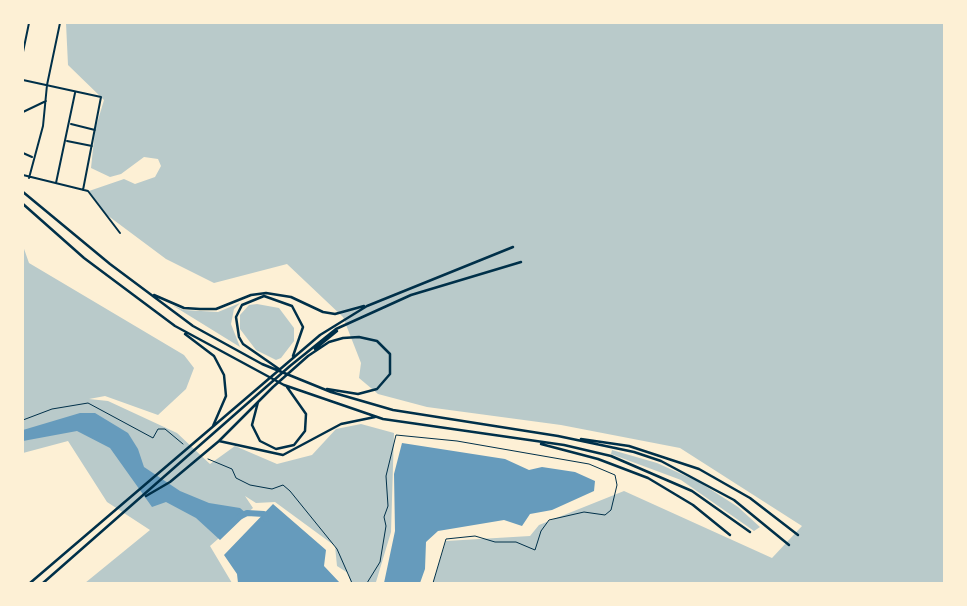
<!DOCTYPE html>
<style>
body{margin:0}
#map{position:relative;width:967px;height:606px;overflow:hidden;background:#fdf0d5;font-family:"IBM Plex Sans",sans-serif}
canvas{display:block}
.frame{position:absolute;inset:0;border:24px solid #fdf0d5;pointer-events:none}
</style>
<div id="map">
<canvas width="967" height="606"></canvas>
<div class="frame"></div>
</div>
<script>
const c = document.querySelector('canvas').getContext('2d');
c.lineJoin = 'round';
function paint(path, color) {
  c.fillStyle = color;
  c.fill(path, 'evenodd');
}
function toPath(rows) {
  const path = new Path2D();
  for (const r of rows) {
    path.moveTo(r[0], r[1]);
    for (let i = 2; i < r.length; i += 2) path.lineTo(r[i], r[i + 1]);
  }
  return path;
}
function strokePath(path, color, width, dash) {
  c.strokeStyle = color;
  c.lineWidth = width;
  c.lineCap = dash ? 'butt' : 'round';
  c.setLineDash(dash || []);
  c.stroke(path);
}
const green = toPath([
 [66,23,944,23,944,583,433,583,446,541,530,536,539,525,624,491,772,558,802,526,680,448,561,425,427,407,378,394,359,378,361,363,343,317,287,264,214,283,166,259,107,215,89,191,124,179,135,184,155,177,161,166,158,159,144,157,121,174,110,177,91,168,95,130,104,100,68,65],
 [23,246,29,263,184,355,194,368,186,389,158,415,105,396,89,399,108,401,177,433,210,464,235,446,277,464,312,455,336,429,361,424,394,433,391,532,376,582,351,583,348,573,337,566,335,546,275,502,256,503,245,496,253,508,210,546,232,583,85,583,150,530,107,502,68,441,23,453],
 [240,303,234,309,231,324,240,347,172,305,184,310,218,312],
 [257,304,279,308,294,328,294,341,281,358,276,360,256,350,240,329,240,315,249,305],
 [612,450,657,463,699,482,738,507,760,527,754,531,681,480,611,454]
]);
const water = toPath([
 [80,413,95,413,128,433,138,449,144,467,180,491,209,503,240,508,247,514,220,540,196,518,166,502,152,507,110,448,77,431,23,441,23,430],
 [402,443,505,459,529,470,542,467,575,472,595,481,594,491,552,510,530,514,522,526,504,520,438,531,426,542,425,569,420,583,384,583,395,531,394,474],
 [273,504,326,550,324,566,340,583,238,583,237,574,224,555]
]);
const river = toPath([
 [239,517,247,513,264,514,266,519]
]);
const path = toPath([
 [23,420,52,409,88,403,153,438,158,429,165,429,183,444],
 [208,459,232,469,236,478,250,485,272,489,283,485,290,491,337,549,352,583],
 [367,583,380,562,386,526,384,517,388,506,386,476,396,435,457,441,589,464,615,475,617,485,611,510,605,515,584,512,549,520,541,531,535,550,516,542,495,542,475,536,446,539,433,583]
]);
const minor = toPath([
 [23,52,29,23],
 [23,80,101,97,83,190],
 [23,112,46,101],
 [71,124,95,130],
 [67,141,92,146],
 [23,153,32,157],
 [23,175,88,191,120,233],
 [29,178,43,126,47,85,60,23],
 [56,183,75,93]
]);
const trunk = toPath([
 [23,192,110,264,193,326,262,364,331,392,393,410,558,436,634,452,661,461,734,500,789,545],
 [23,204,84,258,175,326,284,385,383,419,564,445,611,456,692,491,750,532],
 [154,295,184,308,200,309,216,309,251,295,266,293,291,297,323,312,335,314,364,306],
 [185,334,214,356,224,375,226,396,213,426],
 [315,349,337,331],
 [279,369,243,344,239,337,236,317,242,305,264,296,292,306,303,327,293,356],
 [258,402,252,425,260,441,276,449,294,445,305,431,306,414,287,387],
 [581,439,629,446,699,469,750,498,798,535],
 [219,441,283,455,341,424,375,417],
 [541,444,598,459,648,478,693,505,730,535],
 [146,496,170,482,219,441,273,387,308,356,329,342,343,338,359,337,377,341,390,354,390,374,377,389,358,394,327,389],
 [30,583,320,335,367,306,513,247],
 [43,583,290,366,336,329,411,295,521,262]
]);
paint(green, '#b9caca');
paint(water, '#669bbc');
strokePath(river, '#669bbc', 6);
strokePath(path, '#003049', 1);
strokePath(minor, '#003049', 2);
strokePath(trunk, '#003049', 2.5);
</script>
